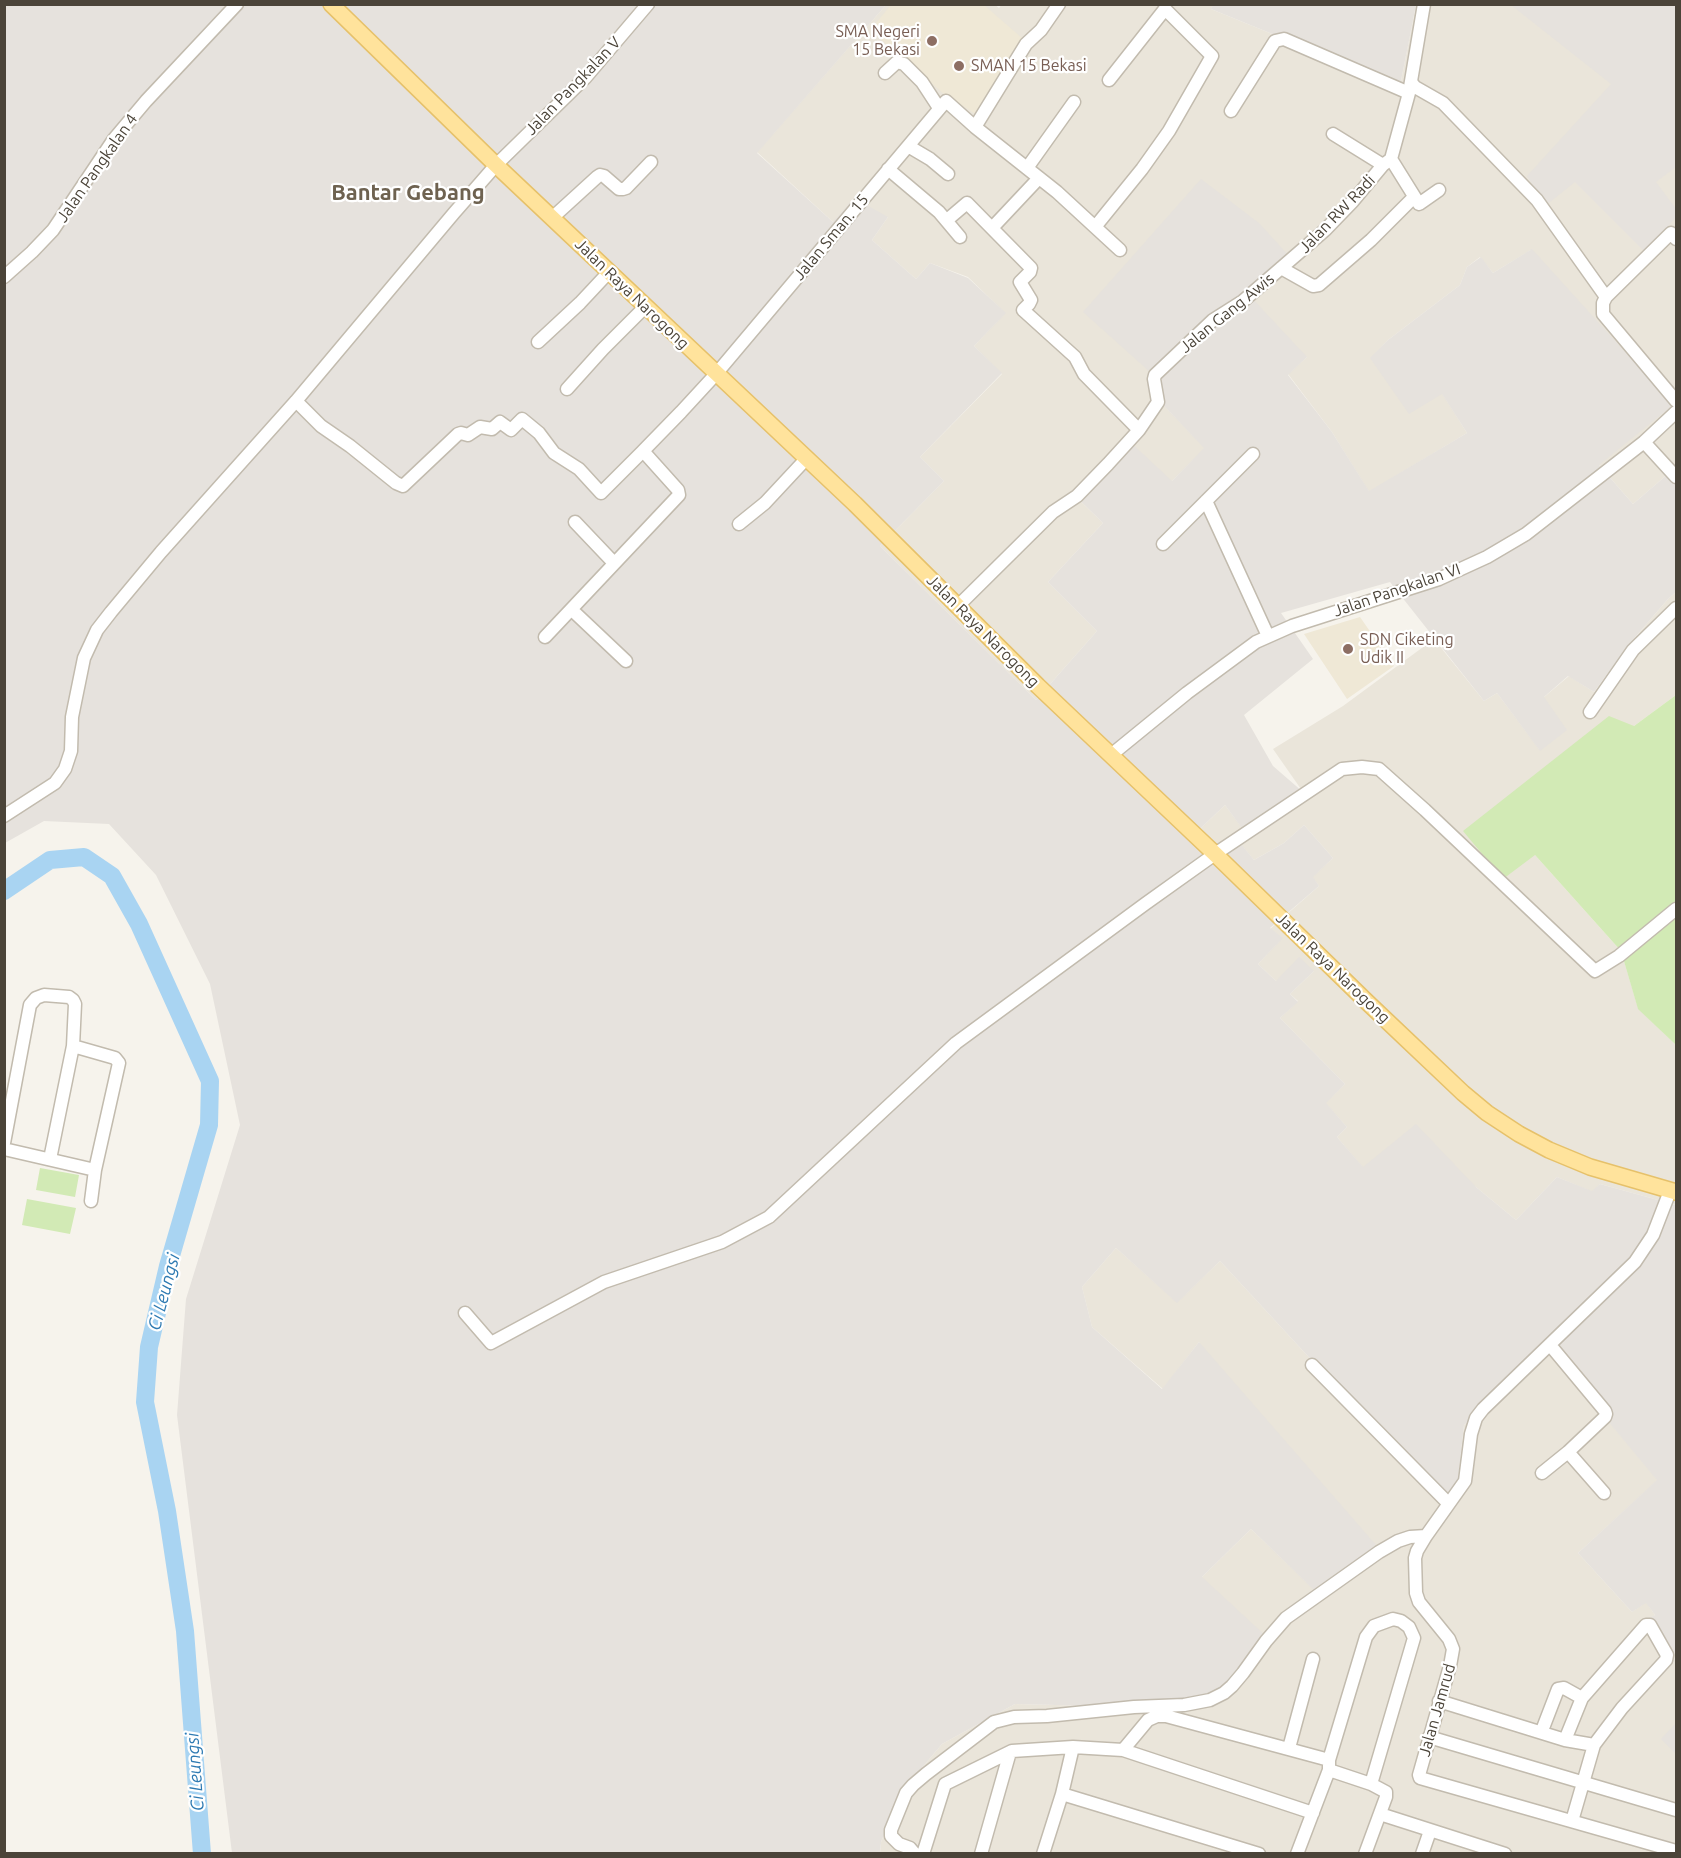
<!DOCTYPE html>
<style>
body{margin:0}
#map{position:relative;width:1681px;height:1858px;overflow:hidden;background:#f6f3ec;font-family:Ubuntu,sans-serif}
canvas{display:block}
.frame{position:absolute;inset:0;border:6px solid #4b4439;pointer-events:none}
</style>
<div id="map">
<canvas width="1681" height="1858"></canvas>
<div class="frame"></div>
</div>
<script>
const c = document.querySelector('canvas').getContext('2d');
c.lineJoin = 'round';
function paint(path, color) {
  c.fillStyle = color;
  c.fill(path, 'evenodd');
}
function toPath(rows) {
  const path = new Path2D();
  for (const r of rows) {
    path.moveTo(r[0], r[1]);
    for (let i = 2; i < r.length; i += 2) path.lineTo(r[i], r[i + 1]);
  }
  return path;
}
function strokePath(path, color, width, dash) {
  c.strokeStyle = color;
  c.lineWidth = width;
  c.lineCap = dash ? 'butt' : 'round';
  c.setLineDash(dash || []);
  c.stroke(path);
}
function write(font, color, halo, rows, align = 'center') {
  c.font = font + ' Ubuntu,sans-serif';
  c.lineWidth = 4.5;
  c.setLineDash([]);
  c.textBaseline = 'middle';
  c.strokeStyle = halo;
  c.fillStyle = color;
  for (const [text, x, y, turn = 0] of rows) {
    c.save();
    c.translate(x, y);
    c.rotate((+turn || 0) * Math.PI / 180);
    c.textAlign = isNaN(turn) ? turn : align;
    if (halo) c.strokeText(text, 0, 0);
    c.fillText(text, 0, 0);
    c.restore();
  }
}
const residential = toPath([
 [994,4,999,8,1002,4,1213,5,1211,9,1400,86,1416,5,1676,5,1676,481,1669,473,1633,504,1599,465,1531,250,1493,273,1480,257,1467,267,1460,285,1388,340,1371,358,1442,393,1467,433,1369,492,1332,432,1288,374,1307,357,1151,372,1149,390,1205,448,1172,481,1073,494,1103,523,1048,582,1097,631,1036,700,880,546,944,481,920,457,1002,374,974,346,1005,313,968,277,930,263,916,279,872,240,888,217,833,222,757,152,886,5],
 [1676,592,1676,695,1634,726,1535,855,1621,951,1638,1008,1676,1045,1676,1205,1600,1184,1593,1192,1557,1177,1516,1220,1476,1187,1363,1168,1337,1137,1347,1127,1325,1103,1345,1084,1280,1018,1298,1001,1290,994,1314,971,1276,981,1258,964,1282,938,1270,929,1319,886,1312,877,1333,858,1304,825,1284,843,1254,860,1238,841,1221,850,1201,828,1225,805,1246,833,1303,792,1273,749,1343,706,1434,639,1484,701,1497,693,1540,750,1543,698,1569,676,1594,692,1631,642,1668,599],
 [1116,1248,1177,1302,1220,1261,1438,1497,1457,1488,1464,1425,1512,1379,1548,1348,1658,1480,1578,1553,1632,1612,1646,1602,1655,1615,1650,1618,1668,1652,1673,1650,1676,1656,1676,1853,880,1854,881,1842,900,1794,942,1744,1015,1704,1177,1708,1202,1577,1251,1529,1317,1592,1199,1342,1163,1389,1092,1327,1082,1287]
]);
const industrial = toPath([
 [1213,4,1416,5,1400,86,1211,9],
 [5,5,886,5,757,153,833,222,854,198,888,217,872,240,916,279,930,263,968,278,1006,313,974,346,1002,373,920,457,944,481,880,546,1036,700,1097,631,1048,582,1103,523,1073,494,1127,439,1172,481,1204,448,1149,390,1150,372,1083,312,1201,179,1259,223,1290,257,1249,295,1307,357,1288,375,1332,432,1369,491,1467,433,1442,394,1409,414,1370,358,1388,340,1460,285,1467,267,1481,257,1493,273,1532,249,1673,405,1599,465,1633,504,1669,473,1676,481,1676,592,1668,599,1631,642,1594,692,1568,676,1544,697,1567,730,1540,751,1497,693,1484,701,1390,582,1281,613,1313,659,1244,715,1273,766,1303,792,1246,834,1225,805,1201,828,1221,850,1238,840,1254,860,1284,843,1304,825,1333,858,1313,877,1319,886,1270,928,1283,938,1258,964,1276,981,1299,957,1314,971,1290,994,1298,1002,1280,1018,1345,1084,1326,1103,1347,1127,1337,1137,1363,1167,1416,1124,1476,1187,1516,1220,1557,1177,1592,1191,1600,1184,1676,1205,1676,1656,1673,1650,1668,1653,1649,1618,1655,1615,1646,1603,1632,1612,1578,1553,1657,1480,1548,1349,1512,1379,1464,1425,1457,1489,1438,1497,1220,1261,1177,1303,1116,1248,1082,1287,1092,1327,1162,1389,1199,1342,1376,1545,1317,1593,1251,1529,1202,1577,1268,1638,1211,1698,1177,1708,1015,1704,942,1744,900,1794,881,1842,880,1853,232,1853,177,1415,186,1299,240,1125,210,984,156,875,109,824,44,821,5,843],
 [1511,5,1676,5,1676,167,1656,182,1676,209,1676,217,1645,252,1575,182,1545,206,1527,176,1611,84],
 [1676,1723,1676,1754,1661,1739]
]);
const education = toPath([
 [891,5,984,5,1022,38,977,115,944,94,870,30],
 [1360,617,1394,666,1347,699,1304,634]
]);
const green = toPath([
 [1676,695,1676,1045,1638,1009,1621,951,1535,855,1503,879,1463,831,1609,716,1634,726],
 [40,1168,79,1175,75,1197,36,1190],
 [27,1199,76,1208,70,1234,22,1225]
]);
const river = toPath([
 [4,891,50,860,84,857,112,876,139,924,210,1081,209,1125,168,1266,149,1347,145,1402,167,1511,185,1631,202,1854]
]);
const minor = toPath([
 [1424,4,1409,93,1391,159,1419,204,1439,190],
 [885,73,897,62,904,64,922,82,939,108],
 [1411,82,1415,87,1443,103,1537,200,1606,297,1603,303,1603,314,1676,401],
 [1231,111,1275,41,1284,39,1409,93],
 [975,127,1026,44,1041,30,1059,4],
 [1333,134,1383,165],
 [908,146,930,159,948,174],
 [1027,168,1074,102],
 [888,169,939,212,960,237],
 [552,218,597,177,600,175,604,176,619,189,623,189,626,188,651,162],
 [947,220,967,203,1031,268,1030,272,1020,282,1031,300,1029,304,1023,310,1075,357,1084,374,1139,430],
 [1095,227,1120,250],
 [992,228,1039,178],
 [1281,268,1313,286,1319,285,1371,240,1414,197],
 [4,277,32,252,53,230,114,139,146,101,237,4],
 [1606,297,1671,233,1676,239],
 [538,342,580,303,609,272],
 [567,389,603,349,645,307],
 [296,401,321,426,350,446,396,483,403,486,458,434,461,433,468,435,480,427,492,429,500,422,511,430,522,419,539,433,554,453,579,469,601,493,643,451],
 [1644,442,1676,477],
 [1206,501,1268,636],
 [575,522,614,563],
 [739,524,765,503,806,459],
 [1163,544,1253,454],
 [958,606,1053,512,1077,496,1108,464,1139,430,1158,402,1154,379,1155,375,1213,320,1243,301,1325,230,1353,201,1383,165,1391,159],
 [572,610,626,661],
 [545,637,679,495,678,490,643,451,681,412,716,374,946,101,975,127,1057,192,1095,227,1142,169,1169,131,1212,56,1165,9,1109,80],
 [1590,712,1633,650,1676,608],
 [1111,755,1187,693,1256,642,1292,626,1439,579,1487,557,1526,534,1644,442,1676,412],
 [4,816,55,783,65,769,71,751,72,717,84,658,97,630,111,612,161,552,296,401,454,213,496,165,585,78,648,4],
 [4,1143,30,1005,36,998,44,995,69,997,73,1000,75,1004,73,1046,115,1058,119,1063,95,1170,91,1201],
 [4,1149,95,1170],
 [50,1159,73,1046],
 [1670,1191,1653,1235,1635,1262,1483,1409,1476,1418,1471,1434,1465,1481,1426,1536,1417,1551,1415,1558,1416,1593,1419,1602,1449,1639,1453,1649,1450,1666,1419,1775,1420,1778,1676,1851],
 [465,1313,491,1343,604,1282,722,1242,769,1217,956,1043,1145,904,1215,854,1342,769,1362,767,1379,769,1425,810,1595,971,1619,956,1676,909],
 [1312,1365,1448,1503],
 [1568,1452,1604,1493],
 [1542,1473,1568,1452,1605,1417,1606,1414,1605,1411,1550,1345],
 [1439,1701,1565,1740,1594,1745],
 [1543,1728,1558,1689,1564,1688,1582,1698],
 [1429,1737,1676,1810],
 [1565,1740,1582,1698,1646,1625,1650,1625,1667,1655,1666,1660,1622,1708,1594,1745,1572,1821],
 [1289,1748,1313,1659],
 [1123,1750,1148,1720,1157,1716,1166,1716,1329,1760],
 [1329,1770,1371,1784,1386,1792,1386,1797,1365,1854],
 [1062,1794,1259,1854],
 [1380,1814,1505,1854],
 [915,1854,910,1848,899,1844,891,1836,891,1830,906,1793,913,1785,926,1774,994,1722,1014,1717,1047,1716,1134,1707,1184,1705,1210,1700,1224,1693,1232,1686,1243,1673,1266,1641,1286,1618,1379,1552,1398,1541,1410,1537,1426,1536],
 [923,1854,945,1784,1012,1751,1073,1747,1123,1750,1313,1813],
 [981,1854,1010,1752],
 [1043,1854,1062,1794,1073,1747],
 [1297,1854,1329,1770,1329,1760,1366,1637,1374,1626,1393,1619,1401,1621,1409,1627,1414,1638,1371,1784],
 [1422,1854,1430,1831]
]);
const major = toPath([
 [331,4,496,165,855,504,1038,686,1215,854,1367,1002,1463,1093,1487,1113,1519,1134,1549,1150,1590,1167,1676,1192]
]);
const markers = [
 [932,41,6,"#8d6e63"],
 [959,66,6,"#8d6e63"],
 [1348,649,6,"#8d6e63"]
];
const educationNames = [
 ["SMA Negeri",920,32,"right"],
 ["15 Bekasi",920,50,"right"],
 ["SMAN 15 Bekasi",971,66],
 ["SDN Ciketing",1360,640],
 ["Udik II",1360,658]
];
const streetNames = [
 ["Jalan Pangkalan V",573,86,-46],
 ["Jalan Pangkalan 4",97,168,-55],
 ["Jalan RW Radi",1337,214,-46],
 ["Jalan Sman. 15",831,237,-50],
 ["Jalan Raya Narogong",632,294,44],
 ["Jalan Gang Awis",1227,313,-39],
 ["Jalan Pangkalan VI",1397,590,-19],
 ["Jalan Raya Narogong",983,631,45],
 ["Jalan Raya Narogong",1333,968,44],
 ["Jalan Jamrud",1437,1710,-74]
];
const waterNames = [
 ["Ci Leungsi",164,1292,-75],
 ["Ci Leungsi",195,1772,-94]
];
const districtNames = [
 ["Bantar Gebang",408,193]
];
paint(residential, '#eae5da');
paint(industrial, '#e6e2dd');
paint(education, '#efe8d6');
paint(green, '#d2eab5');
strokePath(river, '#a9d4f2', 18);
strokePath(minor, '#c2bbae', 15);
strokePath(major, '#e6c16a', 18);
strokePath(minor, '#fff', 12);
strokePath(major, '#ffe39c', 15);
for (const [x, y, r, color] of markers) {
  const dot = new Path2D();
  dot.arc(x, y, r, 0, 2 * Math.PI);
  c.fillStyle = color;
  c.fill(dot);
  strokePath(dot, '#fff', 2);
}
write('16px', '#785e54', '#fff', educationNames, 'left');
write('16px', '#4b4439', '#fff', streetNames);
write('italic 18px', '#2e7ab2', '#fff', waterNames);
write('bold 22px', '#6e6250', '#fff', districtNames);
</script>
